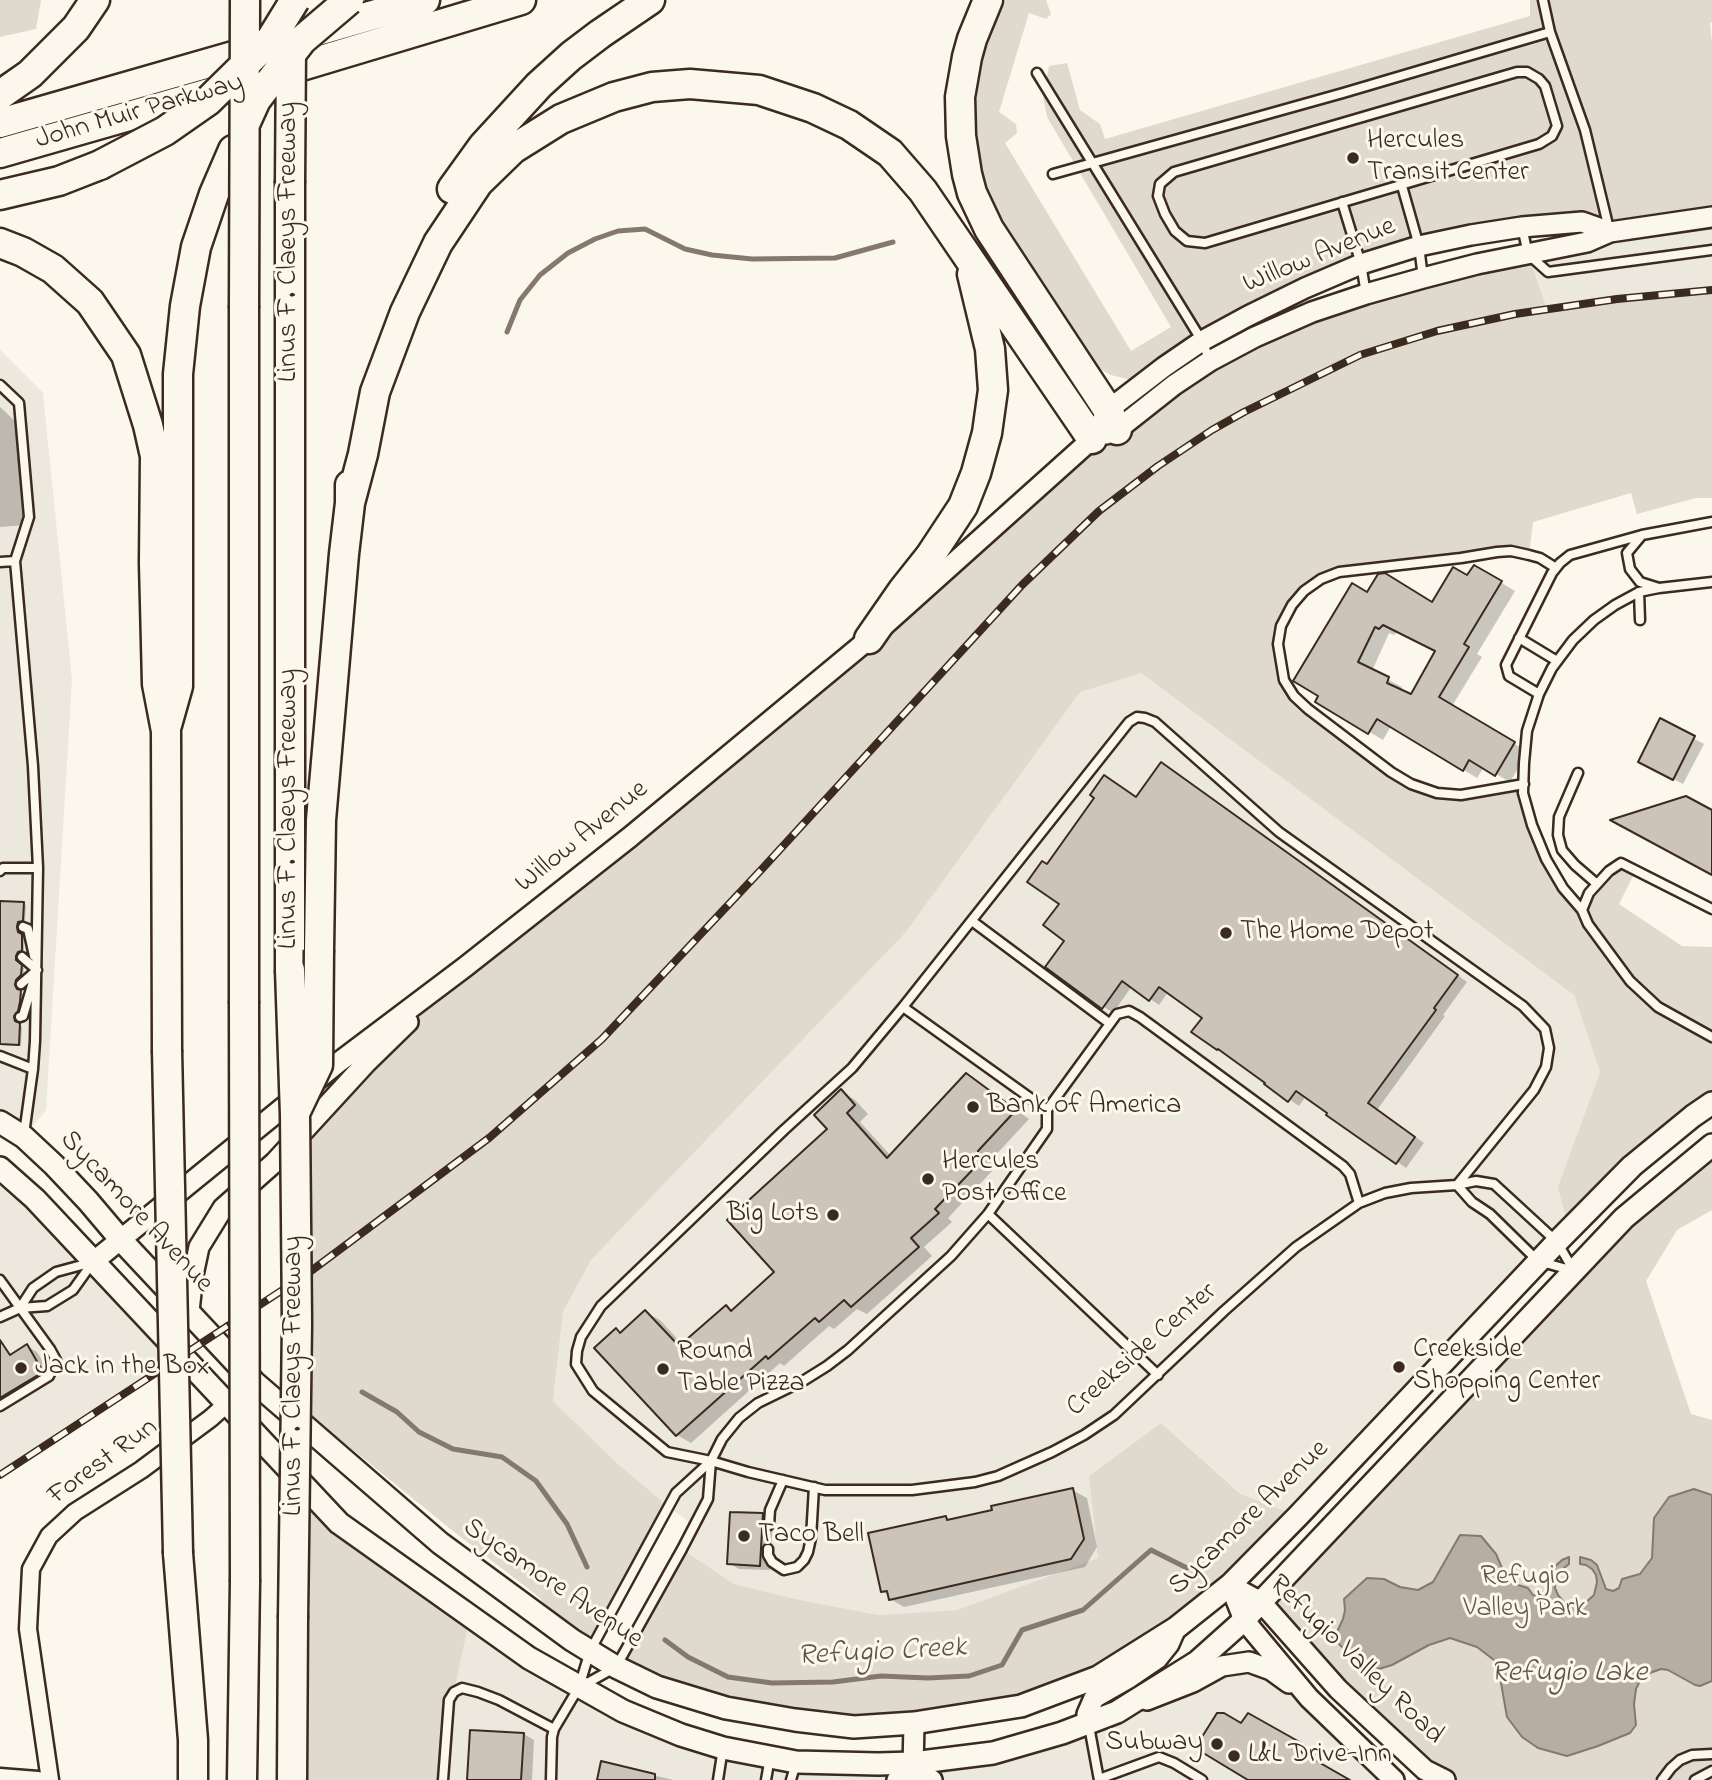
<!DOCTYPE html>
<style>
body{margin:0}
canvas{display:block;background:#fbf7ec}
</style>
<canvas width="1712" height="1780"></canvas>
<script>
const c = document.querySelector('canvas').getContext('2d');
c.lineJoin = 'round';
function paint(path, color) {
  c.fillStyle = color;
  c.fill(path, 'evenodd');
}
function toPath(rows) {
  const path = new Path2D();
  for (const r of rows) {
    path.moveTo(r[0], r[1]);
    for (let i = 2; i < r.length; i += 2) path.lineTo(r[i], r[i + 1]);
  }
  return path;
}
function strokePath(path, color, width, dash) {
  c.strokeStyle = color;
  c.lineWidth = width;
  c.lineCap = dash ? 'butt' : 'round';
  c.setLineDash(dash || []);
  c.stroke(path);
}
function write(font, color, halo, rows, align = 'center') {
  c.font = font + ' "Indie Flower",sans-serif';
  c.lineWidth = 6;
  c.setLineDash([]);
  c.textBaseline = 'middle';
  c.strokeStyle = halo;
  c.fillStyle = color;
  for (const [text, x, y, turn = 0] of rows) {
    c.save();
    c.translate(x, y);
    c.rotate((+turn || 0) * Math.PI / 180);
    c.textAlign = isNaN(turn) ? turn : align;
    if (halo) c.strokeText(text, 0, 0);
    c.fillText(text, 0, 0);
    c.restore();
  }
}
const built = toPath([
 [1712,217,1712,290,1617,299,1547,309,1528,254],
 [0,350,43,393,72,680,46,1110,24,1137,0,1123],
 [1141,673,1574,995,1600,1072,1559,1187,1565,1215,1522,1262,1285,1511,1242,1494,1161,1423,1089,1476,1099,1558,957,1610,879,1615,800,1600,734,1584,682,1549,694,1526,669,1507,619,1465,553,1401,563,1312,591,1260,906,932,1080,691],
 [0,1168,173,1362,0,1475],
 [470,1617,681,1735,878,1764,897,1780,443,1780,454,1692],
 [1222,1666,1271,1670,1394,1780,932,1780,930,1761,993,1753]
]);
const green = toPath([
 [0,0,41,0,36,29,0,37],
 [1006,0,1046,0,1051,14,1046,19,1029,13,999,112,1016,124,1017,133,1005,143,1131,351,1171,327,1047,117,1043,97,1049,66,1067,63,1080,110,1100,124,1105,139,1530,16,1530,0,1712,0,1712,22,1710,23,1712,43,1712,217,1610,232,1582,222,1361,264,1144,383,1111,375,1098,368,1089,359,1025,265,994,210,983,182,977,148,975,118,976,90,981,63,989,36,997,16],
 [1528,254,1547,309,1617,299,1712,290,1712,498,1696,498,1637,514,1631,493,1533,522,1529,555,1511,551,1339,572,1304,591,1281,626,1281,664,1294,696,1411,784,1461,795,1524,784,1546,859,1582,909,1589,892,1621,863,1636,870,1619,904,1682,946,1712,947,1712,1103,1557,1242,1565,1215,1558,1187,1600,1072,1574,995,1141,673,1080,692,906,932,591,1260,563,1312,553,1401,619,1465,669,1507,590,1651,572,1640,539,1597,453,1531,305,1411,295,1115,315,1087,436,990,1092,439,1255,337],
 [1712,1145,1712,1210,1677,1230,1646,1281,1691,1414,1712,1420,1712,1780,1445,1780,1261,1602,1574,1271],
 [1161,1423,1241,1494,1298,1516,1176,1628,1021,1706,795,1720,616,1667,682,1549,734,1584,800,1600,879,1615,957,1610,1098,1558,1089,1476],
 [295,1483,470,1617,454,1692,443,1780,292,1780]
]);
const water = toPath([
 [1694,1489,1712,1495,1712,1681,1700,1686,1695,1685,1668,1670,1661,1669,1647,1674,1640,1681,1636,1689,1634,1704,1636,1725,1630,1733,1598,1746,1567,1756,1538,1748,1522,1737,1507,1717,1501,1683,1494,1660,1477,1647,1450,1638,1429,1645,1392,1665,1379,1669,1361,1662,1351,1656,1332,1637,1337,1632,1343,1619,1345,1610,1344,1599,1367,1578,1384,1579,1400,1587,1418,1590,1433,1582,1460,1535,1481,1536,1496,1554,1505,1575,1515,1584,1528,1588,1533,1595,1540,1597,1547,1593,1551,1570,1562,1560,1569,1557,1569,1564,1558,1573,1555,1580,1555,1588,1558,1595,1563,1601,1569,1605,1583,1605,1594,1595,1597,1582,1596,1575,1592,1569,1586,1565,1580,1564,1580,1557,1591,1560,1597,1565,1606,1589,1613,1591,1619,1588,1622,1579,1640,1574,1652,1558,1654,1518,1669,1497,1694,1489]
]);
const shadow = toPath([
 [0,407,16,422,25,525,0,527],
 [1475,567,1515,591,1477,654,1482,657,1452,706,1528,752,1510,782,1484,767,1477,778,1391,726,1383,740,1317,701,1368,594,1433,604,1468,578],
 [1398,631,1437,651,1412,696,1401,691,1402,687,1372,671,1389,633,1394,635],
 [1661,721,1704,744,1683,784,1650,767],
 [1171,770,1467,982,1443,1015,1445,1016,1377,1110,1424,1143,1406,1168,1306,1096,1299,1106,1217,1049,1204,1017,1168,992,1159,1005,1132,986,1113,1013,1048,967,1067,940,1061,904,1047,866,1137,799],
 [0,903,23,904,26,905,25,922,21,923,19,930,21,935,24,937,24,952,20,953,18,958,18,963,24,968,23,977,19,981,17,987,19,992,23,994,23,1004,20,1012,16,1018,18,1024,22,1027,21,1046,0,1045],
 [966,1075,980,1083,1029,1119,992,1159,993,1170,948,1218,952,1222,924,1247,932,1256,867,1314,857,1309,834,1329,829,1326,784,1366,780,1363,691,1443,677,1435,597,1348,616,1330,622,1334,645,1312,660,1320,683,1345,726,1307,733,1311,776,1272,830,1129,841,1091,855,1100,868,1114,860,1122,891,1156],
 [27,1346,37,1352,53,1378,7,1406,0,1413,0,1355,6,1351,13,1355],
 [1072,1490,1087,1498,1097,1547,1085,1567,904,1607,890,1599,888,1595,882,1591,945,1518,951,1521],
 [763,1515,773,1521,770,1570,739,1569,729,1563],
 [1249,1716,1318,1755,1314,1762,1346,1780,1251,1780,1242,1725],
 [524,1734,534,1740,532,1780,469,1780],
 [602,1764,674,1780,598,1780]
]);
const stream = toPath([
 [507,332,520,300,540,275,568,253,595,239,618,231,645,229,685,249,712,255,752,259,835,258,893,242],
 [362,1392,397,1412,419,1432,453,1449,502,1457,536,1481,567,1524,587,1567],
 [665,1640,688,1657,728,1677,772,1683,833,1682,881,1676,928,1678,969,1676,1002,1665,1022,1630,1083,1610,1151,1550,1187,1568]
]);
const building = toPath([
 [1474,565,1502,581,1464,644,1469,647,1439,697,1515,742,1495,776,1469,760,1463,771,1377,719,1368,734,1315,702,1318,696,1293,681,1352,583,1367,592,1378,574,1385,573,1432,602,1453,567,1467,575,1474,565],
 [1383,625,1435,651,1411,694,1387,683,1389,677,1358,662,1375,627,1379,629,1383,625],
 [1660,718,1695,736,1673,780,1638,762,1660,718],
 [1161,762,1458,975,1434,1008,1436,1010,1368,1103,1415,1137,1396,1164,1326,1115,1327,1113,1296,1091,1288,1102,1264,1084,1265,1083,1218,1049,1217,1050,1191,1032,1202,1018,1159,987,1149,1001,1122,981,1102,1009,1045,967,1064,941,1043,925,1059,904,1027,882,1042,861,1047,864,1094,798,1090,795,1104,775,1136,797,1161,762],
 [1686,796,1712,810,1712,875,1610,820,1686,796],
 [0,901,24,902,23,921,18,922,17,927,18,932,22,934,22,951,18,952,16,956,16,960,22,965,21,975,16,980,15,985,17,989,21,990,20,1002,18,1011,14,1016,15,1021,20,1023,19,1045,0,1044,0,901],
 [966,1073,1016,1110,978,1151,980,1162,935,1209,939,1213,911,1238,919,1247,851,1307,844,1300,819,1322,815,1318,768,1359,766,1356,676,1436,594,1348,616,1328,620,1333,645,1310,679,1346,726,1305,731,1311,774,1272,727,1220,827,1129,814,1115,841,1089,855,1105,847,1113,887,1158,966,1073],
 [0,1340,10,1355,27,1344,43,1372,0,1398,0,1340],
 [1073,1488,1084,1539,1071,1559,889,1600,887,1591,881,1592,868,1533,946,1516,947,1520,992,1510,991,1506,1073,1488],
 [730,1512,763,1513,760,1566,727,1564,730,1512],
 [1217,1713,1224,1713,1241,1723,1248,1713,1305,1745,1301,1752,1350,1780,1248,1780,1195,1748,1217,1713],
 [470,1730,524,1733,521,1780,467,1780,470,1730],
 [601,1761,655,1774,655,1780,597,1780,601,1761]
]);
const service = toPath([
 [1543,0,1550,32,1585,130,1609,229],
 [1517,72,1527,72,1539,79,1545,86,1557,126,1552,136,1539,144,1205,243,1187,241,1175,231,1165,214,1158,196,1160,184,1174,172,1517,72],
 [1037,73,1202,341,1210,361],
 [1053,174,1343,93,1550,32],
 [1402,186,1419,246,1423,278],
 [1342,202,1361,264,1366,294],
 [1522,227,1528,254,1548,272,1712,250],
 [0,385,19,403,29,517,15,561,33,766,38,868,35,1041,33,1069,24,1134],
 [1712,522,1642,535,1627,553,1630,569,1640,582,1659,588,1712,582],
 [0,562,15,561],
 [1659,588,1639,592,1615,605,1594,620,1573,640,1552,668,1539,694,1527,731,1524,763,1523,793,1532,825,1546,859,1563,888,1582,910,1588,924,1630,981,1658,1007,1712,1037],
 [1639,592,1640,620],
 [1519,638,1557,661],
 [1539,694,1509,676,1506,665,1552,573,1560,563,1570,555,1642,535],
 [1578,773,1559,817,1558,835,1562,850,1575,865,1597,884],
 [1524,784,1461,795,1437,793,1411,784,1391,772,1308,709,1294,696,1284,680,1278,644,1281,626,1292,605,1304,591,1321,579,1339,572,1461,558,1497,552,1511,551,1529,555,1540,558,1556,568],
 [0,871,3,868,38,868],
 [1582,910,1589,893,1609,871,1621,863,1712,909],
 [972,921,1109,1023],
 [23,927,28,929,34,956],
 [22,957,37,970],
 [21,984,37,970],
 [903,1007,1047,1110],
 [20,1017,23,1016,33,982],
 [0,1056,33,1069],
 [1457,1185,1472,1202,1490,1214,1538,1261,1574,1271,1557,1242,1494,1184,1476,1181,1457,1185,1411,1188,1385,1193,1359,1203,1296,1247,1224,1311,1114,1415,1084,1435,1052,1452,998,1476,975,1482,912,1490,825,1490,748,1472,711,1461,667,1452,593,1391,576,1364,577,1351,581,1337,601,1306,784,1130,852,1068,903,1007,1129,722,1137,717,1145,718,1155,722,1279,832,1523,1006,1545,1029,1549,1048,1546,1067,1534,1090,1457,1185],
 [988,1214,1158,1375],
 [93,1262,73,1290,47,1306,20,1308,33,1288,56,1272,93,1262],
 [0,1280,50,1349,56,1360,49,1376,0,1406],
 [0,1317,20,1308],
 [711,1461,722,1439,739,1418,758,1403,803,1381,827,1366,848,1350,951,1256,988,1214,1047,1129,1047,1110,1117,1014,1129,1011,1140,1017,1343,1166,1350,1174,1359,1203],
 [769,1525,770,1510,783,1480],
 [768,1549,768,1555,772,1562,784,1570,797,1567,804,1560,808,1552,811,1538,814,1487],
 [1089,1726,1099,1780],
 [1099,1779,1159,1757,1174,1763,1202,1780],
 [443,1780,449,1700,454,1692,462,1688,478,1692,499,1700,554,1729],
 [551,1780,552,1737,554,1729,579,1687,590,1651,676,1493,711,1461,708,1499,682,1549,616,1667,582,1686],
 [718,1780,723,1748],
 [766,1780,770,1757],
 [791,1780,796,1763],
 [1662,1780,1671,1768,1680,1760,1692,1755,1712,1754],
 [1695,1780,1712,1771]
]);
const minor = toPath([
 [0,1777,38,1780],
 [50,1780,28,1629,31,1569,49,1536,75,1512,141,1470,211,1418,233,1398]
]);
const tertiary = toPath([
 [1106,434,1117,430,1174,385,1210,361,1255,337,1312,312,1366,294,1423,278,1477,264,1587,242,1610,232,1712,217],
 [93,1262,339,1062,465,967,630,837,869,639,1092,439,1108,410,1164,367,1202,341,1248,316,1305,288,1361,264,1419,246,1471,235,1522,227,1582,222,1610,232],
 [189,1311,193,1275,199,1247,223,1208,275,1162,366,1063,408,1022],
 [1230,1585,1261,1602,1338,1689,1425,1770,1445,1780],
 [1230,1585,1244,1620,1309,1698,1394,1780],
 [1147,1700,1193,1682,1222,1666,1249,1662,1271,1670,1289,1683],
 [1088,1723,1087,1714,1094,1698,1129,1678,1157,1659,1169,1644,1176,1628],
 [913,1769,914,1723],
 [913,1769,932,1780],
 [897,1780,913,1769]
]);
const secondary = toPath([
 [0,1122,24,1137,54,1165,88,1201,121,1240,254,1382,440,1543,572,1640,616,1667,657,1687,726,1708,795,1720,854,1727,914,1723,1021,1706,1098,1677,1176,1628,1230,1585,1298,1516,1557,1242,1632,1166,1693,1116,1712,1103],
 [0,1168,35,1199,339,1523,529,1658,623,1711,681,1735,723,1748,796,1762,878,1764,913,1763,993,1753,1062,1733,1117,1712,1197,1662,1244,1620,1261,1602,1624,1218,1712,1145]
]);
const motorway = toPath([
 [988,0,972,39,967,57,960,97,961,136,967,174,972,193,989,229,1108,410,1117,430],
 [307,34,425,0],
 [268,76,521,0],
 [0,95,30,74,76,28,95,0],
 [0,123,268,46],
 [0,153,223,89],
 [452,189,483,146,539,85,571,56,600,34,650,0],
 [0,195,59,181,100,165],
 [0,243,23,252,53,269,90,302,126,355,148,425,155,456,154,563,157,684,166,731,167,1050],
 [350,503,363,454,375,392,405,312,438,243,478,183,513,149,561,119,614,97,652,87,690,84,759,90,813,108,849,125,890,153,923,191,1092,439],
 [869,639,903,590,930,556,963,506,976,473,987,433,993,390,990,349,972,274],
 [167,725,178,686,178,374,185,306,196,247,214,194,233,150],
 [319,950,321,820,344,554,350,503,350,485],
 [290,970,290,183],
 [244,1001,244,308],
 [178,1553,193,1740,193,1780],
 [242,1780,245,1582],
 [292,1780,293,1618]
]);
const rail = toPath([
 [0,1475,307,1274,489,1138,602,1039,762,869,1022,585,1099,511,1158,466,1212,430,1244,412,1360,355,1437,331,1515,314,1617,299,1712,290]
]);
const motorwayBridge = toPath([
 [246,122,256,100,302,40,349,0],
 [100,165,165,131,208,101,271,39,295,0],
 [290,183,291,49],
 [244,308,245,0],
 [290,970,295,1115,297,1323,293,1618],
 [244,1001,245,1582],
 [167,1050,178,1553],
 [297,1109,318,1065,319,950]
]);
const markers = [
 [1353,158,7,"#3b2a1e"],
 [1226,933,7,"#3b2a1e"],
 [973,1107,7,"#3b2a1e"],
 [928,1179,7,"#3b2a1e"],
 [833,1215,7,"#3b2a1e"],
 [1399,1367,7,"#3b2a1e"],
 [21,1368,7,"#3b2a1e"],
 [663,1369,7,"#3b2a1e"],
 [744,1536,7,"#3b2a1e"],
 [1217,1744,7,"#3b2a1e"],
 [1234,1756,7,"#3b2a1e"]
];
const streetNames = [
 ["John Muir Parkway",140,113,-16],
 ["Linus F. Claeys Freeway",290,242,-90],
 ["Willow Avenue",1320,257,-22],
 ["Linus F. Claeys Freeway",290,809,-90],
 ["Willow Avenue",583,838,-39],
 ["Sycamore Avenue",135,1213,47],
 ["Creekside Center",1143,1351,-41],
 ["Linus F. Claeys Freeway",295,1376,-90],
 ["Forest Run",104,1463,-36],
 ["Sycamore Avenue",1250,1519,-44],
 ["Sycamore Avenue",552,1585,34],
 ["Refugio Valley Road",1355,1661,44]
];
const poiNames = [
 ["Hercules",1367,142],
 ["Transit Center",1367,174],
 ["The Home Depot",1240,933],
 ["Bank of America",987,1107],
 ["Hercules",942,1163],
 ["Post Office",942,1195],
 ["Big Lots",819,1215,"right"],
 ["Creekside",1413,1351],
 ["Shopping Center",1413,1383],
 ["Round",677,1353],
 ["Table Pizza",677,1385],
 ["Jack in the Box",35,1368],
 ["Taco Bell",758,1536],
 ["Subway",1203,1744,"right"],
 ["L&L Drive-Inn",1248,1756]
];
const parkNames = [
 ["Refugio",1525,1578],
 ["Valley Park",1525,1610]
];
const waterNames = [
 ["Refugio Creek",882,1654,-3],
 ["Refugio Lake",1569,1675]
];
paint(built, '#ede8dd');
paint(green, '#dfd9ce');
paint(water, '#b6aea2');
strokePath(water, '#85796d', 2);
paint(shadow, '#0003');
strokePath(stream, '#85796d', 5);
paint(building, '#ccc4b9');
strokePath(building, '#3b2a1e', 2);
strokePath(service, '#3b2a1e', 13);
strokePath(minor, '#3b2a1e', 21);
strokePath(tertiary, '#3b2a1e', 24);
strokePath(secondary, '#3b2a1e', 26);
strokePath(motorway, '#3b2a1e', 33);
strokePath(service, '#fbf7ec', 8);
strokePath(minor, '#fbf7ec', 16);
strokePath(tertiary, '#fbf7ec', 19);
strokePath(secondary, '#fbf7ec', 21);
strokePath(motorway, '#fbf7ec', 28);
strokePath(rail, '#3b2a1e', 8);
strokePath(rail, '#fbf7ec', 5, [16]);
strokePath(motorwayBridge, '#3b2a1e', 33, []);
strokePath(motorwayBridge, '#fbf7ec', 28);
for (const [x, y, r, color] of markers) {
  const dot = new Path2D();
  dot.arc(x, y, r, 0, 2 * Math.PI);
  c.fillStyle = color;
  c.fill(dot);
  strokePath(dot, '#fbf7ec', 2.5);
}
write('28px', '#3b2a1e', '#fbf7ec', streetNames);
write('28px', '#3b2a1e', '#fbf7ec', poiNames, 'left');
write('28px', '#64564a', '#fbf7ec', parkNames);
write('italic 30px', '#605246', '#fbf7ec', waterNames);
</script>
